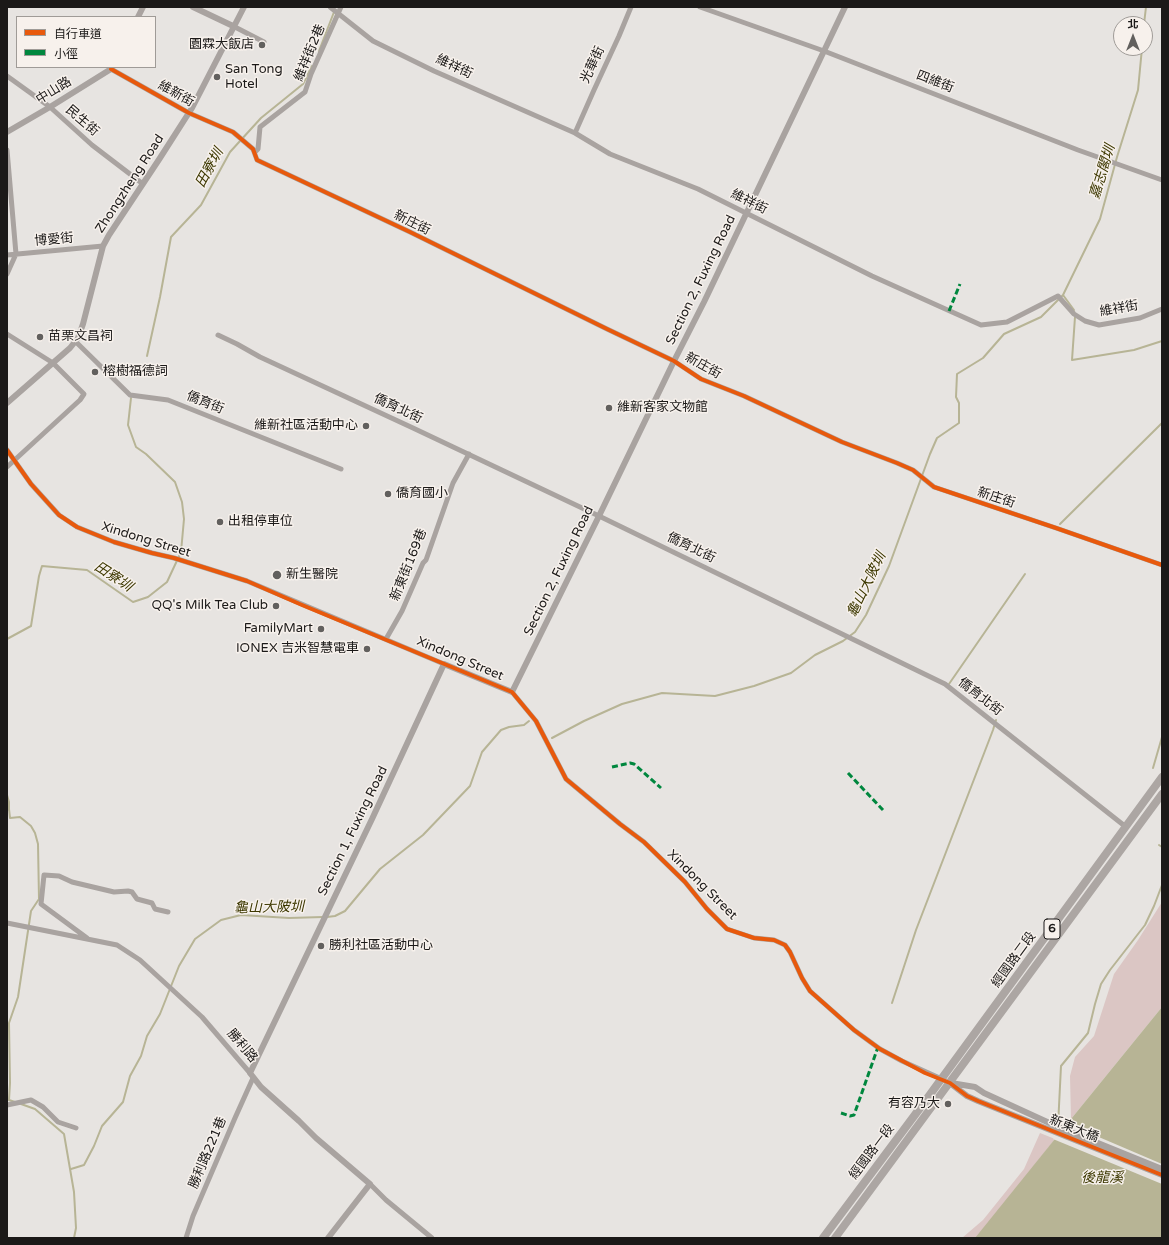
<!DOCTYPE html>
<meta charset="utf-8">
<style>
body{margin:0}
#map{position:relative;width:1169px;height:1245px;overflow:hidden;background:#e7e4e1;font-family:"Varela Round","Noto Sans TC",sans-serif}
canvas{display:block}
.frame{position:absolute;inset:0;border:8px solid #1b1918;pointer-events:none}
.legend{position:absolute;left:16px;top:16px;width:140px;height:52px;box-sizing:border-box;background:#f7f1ec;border:1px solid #9f9b97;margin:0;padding:5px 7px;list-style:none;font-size:12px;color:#1b1918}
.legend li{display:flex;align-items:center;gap:8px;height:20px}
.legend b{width:20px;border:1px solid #9f9b97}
.north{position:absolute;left:1113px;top:16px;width:40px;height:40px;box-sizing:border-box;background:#f7f1ec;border:1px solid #9f9b97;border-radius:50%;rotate:0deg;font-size:11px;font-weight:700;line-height:16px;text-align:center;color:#1b1918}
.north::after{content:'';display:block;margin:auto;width:14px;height:18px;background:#62605e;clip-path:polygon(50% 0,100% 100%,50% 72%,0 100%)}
</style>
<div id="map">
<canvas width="1169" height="1245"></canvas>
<div class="frame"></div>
<ul class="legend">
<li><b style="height:5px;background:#e8590c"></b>自行車道</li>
<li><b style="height:5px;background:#00873e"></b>小徑</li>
</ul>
<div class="north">北</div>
</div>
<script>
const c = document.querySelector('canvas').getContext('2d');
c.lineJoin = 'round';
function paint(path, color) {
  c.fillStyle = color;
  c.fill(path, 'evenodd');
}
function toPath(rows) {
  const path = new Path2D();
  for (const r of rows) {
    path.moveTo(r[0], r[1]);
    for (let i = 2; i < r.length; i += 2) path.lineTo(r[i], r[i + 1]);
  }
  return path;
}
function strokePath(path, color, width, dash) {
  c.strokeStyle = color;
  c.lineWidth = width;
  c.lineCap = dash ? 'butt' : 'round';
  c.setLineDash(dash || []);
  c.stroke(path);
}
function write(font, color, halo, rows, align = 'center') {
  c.font = font + ' "Varela Round","Noto Sans TC",sans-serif';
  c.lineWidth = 3;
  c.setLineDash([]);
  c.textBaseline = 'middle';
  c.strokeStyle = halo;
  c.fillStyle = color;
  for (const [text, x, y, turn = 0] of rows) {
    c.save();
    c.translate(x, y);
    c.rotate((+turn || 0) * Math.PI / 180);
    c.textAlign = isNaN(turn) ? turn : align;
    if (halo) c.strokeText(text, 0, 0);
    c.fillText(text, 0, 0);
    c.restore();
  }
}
const green = toPath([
 [1162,902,1162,1007,1071,1119,1070,1076,1075,1057,1094,1036,1114,974,1138,940],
 [1040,1133,1055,1139,979,1238,962,1238,983,1220,1024,1169]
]);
const water = toPath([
 [1162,1007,1162,1238,975,1238,1071,1119]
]);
const pier = toPath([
 [1066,1123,1162,1164,1162,1184,1053,1139]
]);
const stream = toPath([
 [1144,24,1146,7],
 [319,51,334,12],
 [1063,295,1074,310],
 [1075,317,1072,360,1134,350,1162,341],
 [147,356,160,297,171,237,201,205,230,152,261,118,303,84,312,66],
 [1060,524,1162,423],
 [7,639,31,626,39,576,42,566,87,570,133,602,148,597,167,582,181,552,184,519,182,502,175,482,146,454,136,447,128,425,131,398],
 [949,684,1025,574],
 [552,738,584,721,622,704,662,693,715,696,754,686,791,673,815,655,843,641,855,632,866,615,889,566,930,454,937,438,959,423,959,403,956,397,957,374,983,358,1004,334,1041,317,1063,295,1100,219,1117,157,1138,90,1142,48],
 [1153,768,1162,737],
 [7,795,9,802,9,809,7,810],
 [9,809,10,818,20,817,31,826,35,833,38,844,39,899,31,911,18,997,9,1023,10,1083,9,1100,15,1102],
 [1159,845,1162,847],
 [327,917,335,916,345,911,380,869,423,835,470,786,482,752,501,730,509,727,524,725,529,721],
 [892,1003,916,930,993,730,996,720],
 [21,1104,35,1109,64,1134,74,1192,76,1228,74,1238],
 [1058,1126,1061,1066,1088,1033,1095,1004,1101,984,1110,970,1145,925,1154,906,1162,885],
 [71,1169,84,1165,94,1146,102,1126,123,1102,130,1076,141,1056,147,1036,160,1014,179,966,195,939,221,920,241,915,289,918,323,917]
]);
const minor = toPath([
 [330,7,373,41,434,71,575,133,610,154,698,189,872,276,981,325,1007,322,1058,296,1074,314,1085,321,1099,325,1140,318,1162,309],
 [700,7,824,51,1078,150,1162,180],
 [233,26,264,42],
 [111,69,189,113,233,132,253,149,257,160,410,232,607,329,674,361,701,379,744,396,842,442,897,463,913,470,934,487,1056,528,1162,565],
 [7,76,50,107,92,145,143,184],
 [575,133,594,90,619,36,631,7],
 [7,150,16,254,7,274],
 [255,152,258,149,260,127,305,92,311,74,341,7],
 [7,255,103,246],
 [7,334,53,363,84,394,80,400,7,467],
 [218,335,237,344,260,357,413,428,599,516,945,684,1126,827],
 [76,342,130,395,168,400,341,469],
 [7,450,31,484,59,515,77,527,114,542,152,553,174,558,247,581,444,664],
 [386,639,402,611,423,563,426,560,453,483,469,454],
 [512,692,536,721,566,779,620,824,644,842,685,882,707,909,727,929,754,938,774,940,785,945,790,952,802,978,810,991,854,1030,880,1049,902,1061,944,1080],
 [7,923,117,945,140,960,202,1017,250,1073],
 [87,938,41,904,44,875,59,876,72,882,114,892,128,891,132,892,137,899,152,903,155,909,168,912],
 [7,1105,31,1100,43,1107,58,1122,76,1128],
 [370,1184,386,1200,432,1238],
 [186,1238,193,1216,235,1118,253,1078]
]);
const tertiary = toPath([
 [193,7,233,26],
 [138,17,143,7],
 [7,132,50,107,111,69,112,67],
 [7,403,70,348,78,338,83,324,103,246,109,235,160,158,192,108,244,7],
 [950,1083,967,1096,978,1101,1162,1175],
 [951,1083,975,1087,984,1093,1056,1126,1162,1169],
 [328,1238,370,1184,316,1138,299,1121,261,1087,250,1073,372,819,444,664,512,692,599,516,674,361,704,302,845,7]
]);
const primary = toPath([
 [823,1238,926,1100,1162,777],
 [835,1238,1162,794]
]);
const quiet = toPath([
 [949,311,960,284],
 [612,767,630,763,634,764,661,788],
 [848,773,883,810],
 [841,1113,850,1116,854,1115,878,1047]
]);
const cycleway = toPath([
 [111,69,189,113,233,132,253,149,257,160,410,232,607,329,674,361,701,379,744,396,842,442,897,463,913,470,934,487,1056,528,1162,565],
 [7,450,31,484,59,515,77,527,114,542,152,553,174,558,247,581,302,605,512,692,536,721,566,779,620,824,644,842,685,882,707,909,727,929,754,938,774,940,785,945,790,952,802,978,810,991,854,1030,880,1049,925,1073,950,1083,967,1096,978,1101,1162,1175]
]);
const markers = [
 [262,45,4,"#62605e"],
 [217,77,4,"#62605e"],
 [40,337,4,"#62605e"],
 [95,372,4,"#62605e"],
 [609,408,4,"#62605e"],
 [366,426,4,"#62605e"],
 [388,494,4,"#62605e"],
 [220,522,4,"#62605e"],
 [277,575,5,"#62605e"],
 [276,606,4,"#62605e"],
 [321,629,4,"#62605e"],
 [367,649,4,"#62605e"],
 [321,946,4,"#62605e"],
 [948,1104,4,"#62605e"]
];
const shields = [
 [1052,929,16]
];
const shieldNames = [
 ["6",1052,929]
];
const poiNames = [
 ["園霖大飯店",254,45,"right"],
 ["San Tong",225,70],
 ["Hotel",225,85],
 ["苗栗文昌祠",48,337],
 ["榕樹福德詞",103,372],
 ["維新客家文物館",617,408],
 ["維新社區活動中心",358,426,"right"],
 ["僑育國小",396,494],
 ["出租停車位",228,522],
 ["新生醫院",286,575],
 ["QQ's Milk Tea Club",268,606,"right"],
 ["FamilyMart",313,629,"right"],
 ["IONEX 吉米智慧電車",359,649,"right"],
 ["勝利社區活動中心",329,946],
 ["有容乃大",940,1104,"right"]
];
const streetNames = [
 ["維祥街2巷",310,53,-67],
 ["光華街",593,65,-65],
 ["維祥街",454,67,25],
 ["四維街",935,82,21],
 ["中山路",54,91,-32],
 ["維新街",176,94,29],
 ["民生街",82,121,41],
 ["Zhongzheng Road",130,184,-57],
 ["維祥街",749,202,26],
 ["新庄街",412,223,26],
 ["博愛街",54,240,-5],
 ["Section 2, Fuxing Road",701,280,-64],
 ["維祥街",1119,309,-10],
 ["新庄街",703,366,29],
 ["僑育街",205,403,22],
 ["僑育北街",398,409,25],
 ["新庄街",996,498,18],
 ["Xindong Street",146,540,17],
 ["僑育北街",691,548,26],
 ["新東街169巷",409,565,-68],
 ["Section 2, Fuxing Road",559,571,-64],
 ["Xindong Street",460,659,23],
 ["僑育北街",980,697,38],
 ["Section 1, Fuxing Road",353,831,-64],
 ["Xindong Street",702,885,45],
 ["經國路二段",1014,960,-54],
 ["勝利路",242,1046,50],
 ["新東大橋",1074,1129,22],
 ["經國路一段",872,1152,-53],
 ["勝利路221巷",208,1153,-67]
];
const waterNames = [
 ["田寮圳",210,168,-61],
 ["嘉志閣圳",1103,172,-73],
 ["田寮圳",113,577,33],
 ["龜山大陂圳",867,585,-64],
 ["龜山大陂圳",269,908,-1],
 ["後龍溪",1102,1178]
];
paint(green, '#dbc6c4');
paint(water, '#b7b495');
paint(pier, '#e7e4e1');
strokePath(stream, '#b7b495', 2);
strokePath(minor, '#a9a3a0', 5);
strokePath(tertiary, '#a9a3a0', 6);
strokePath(primary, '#aca6a3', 8);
strokePath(quiet, '#00873e', 3, [6, 3]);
strokePath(cycleway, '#e8590c', 4);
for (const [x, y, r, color] of markers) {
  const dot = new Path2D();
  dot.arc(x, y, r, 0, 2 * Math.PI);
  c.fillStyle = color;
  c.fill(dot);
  strokePath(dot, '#f7f1ec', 1.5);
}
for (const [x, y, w] of shields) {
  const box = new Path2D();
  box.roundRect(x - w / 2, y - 10, w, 20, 3);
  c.fillStyle = '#f7f1ec';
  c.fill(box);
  strokePath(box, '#1b1918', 1);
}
write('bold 12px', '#1b1918', null, shieldNames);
write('13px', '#1b1918', '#f7f1ec', poiNames, 'left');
write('13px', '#1b1918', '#f7f1ec', streetNames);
write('italic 14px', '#3d3800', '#f7f1ec', waterNames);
</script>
